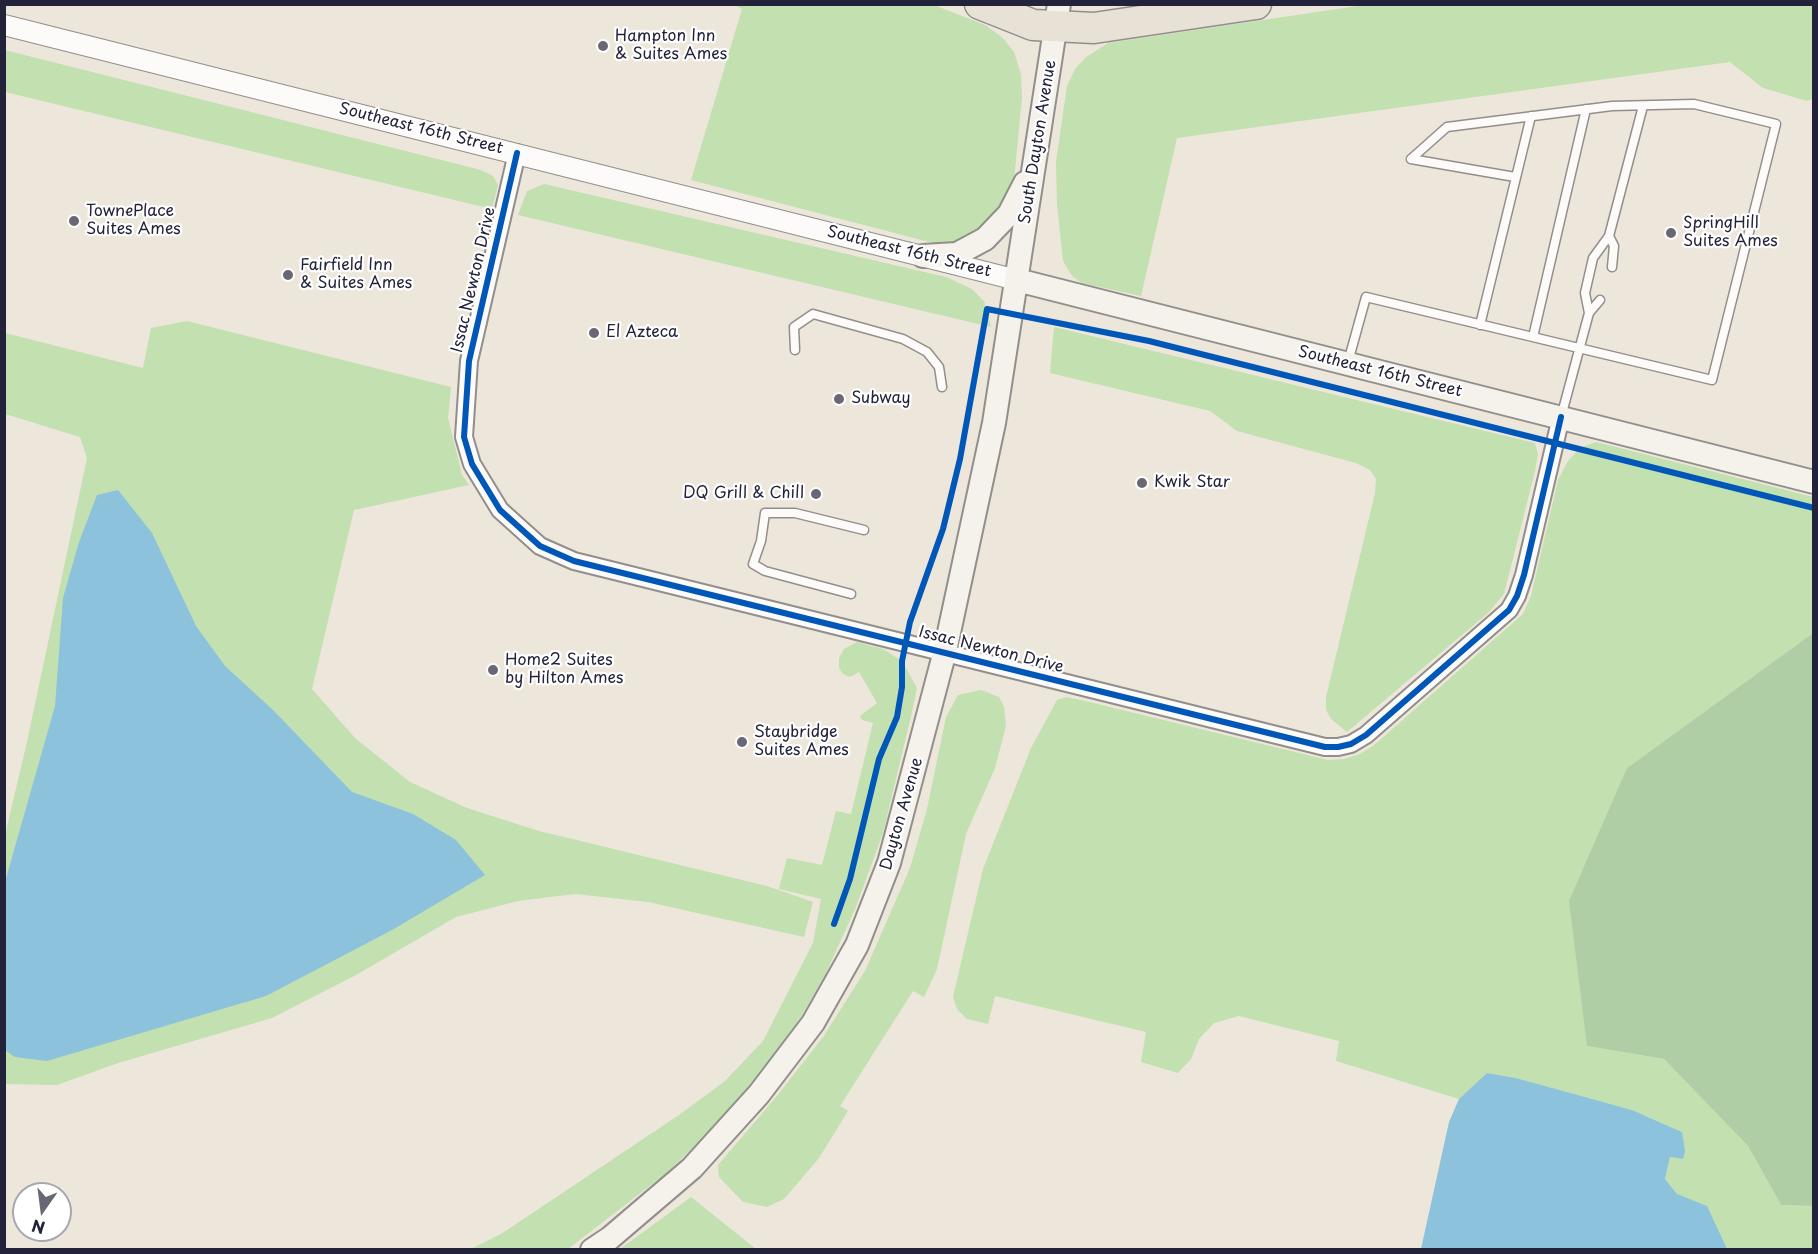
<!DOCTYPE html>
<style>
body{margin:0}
#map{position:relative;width:1818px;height:1254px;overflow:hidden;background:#ede6da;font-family:"Playpen Sans",sans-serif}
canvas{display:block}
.frame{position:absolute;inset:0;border:6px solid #22223b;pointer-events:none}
.north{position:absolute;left:12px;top:1182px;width:60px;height:60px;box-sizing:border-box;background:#fff;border:2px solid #a7a7b1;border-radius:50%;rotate:194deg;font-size:16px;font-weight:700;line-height:24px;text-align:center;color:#22223b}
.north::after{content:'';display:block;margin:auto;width:21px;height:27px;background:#696773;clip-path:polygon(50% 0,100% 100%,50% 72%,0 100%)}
</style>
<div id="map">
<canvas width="1818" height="1254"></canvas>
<div class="frame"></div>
<div class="north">N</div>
</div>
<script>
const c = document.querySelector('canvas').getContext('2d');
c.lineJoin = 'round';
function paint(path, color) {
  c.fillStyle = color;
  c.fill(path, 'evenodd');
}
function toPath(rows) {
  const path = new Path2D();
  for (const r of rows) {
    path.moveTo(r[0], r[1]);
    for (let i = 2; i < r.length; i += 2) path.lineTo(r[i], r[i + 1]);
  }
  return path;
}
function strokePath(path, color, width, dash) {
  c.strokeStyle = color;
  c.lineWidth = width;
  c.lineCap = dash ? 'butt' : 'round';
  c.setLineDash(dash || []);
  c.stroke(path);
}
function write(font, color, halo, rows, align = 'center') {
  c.font = font + ' "Playpen Sans",sans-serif';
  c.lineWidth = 4.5;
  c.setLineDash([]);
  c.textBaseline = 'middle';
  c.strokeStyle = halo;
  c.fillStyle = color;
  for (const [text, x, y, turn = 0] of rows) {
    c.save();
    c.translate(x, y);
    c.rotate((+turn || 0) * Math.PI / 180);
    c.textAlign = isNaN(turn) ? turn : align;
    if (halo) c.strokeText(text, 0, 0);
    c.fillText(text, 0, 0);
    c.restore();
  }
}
const green = toPath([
 [734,5,934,5,985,25,1003,38,1014,52,1021,74,1022,98,1014,180,1002,209,963,246,933,243,691,180,742,9],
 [1364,5,1813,5,1813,99,1807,101,1763,88,1730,62,1177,138,1141,296,1082,283,1072,276,1063,261,1057,204,1056,162,1067,86,1075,69,1086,57,1108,43],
 [5,50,481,170,493,176,498,185,492,209,5,92],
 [544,184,946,277,972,289,984,301,991,327,518,215,527,191],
 [187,321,451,387,448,418,462,475,469,485,354,510,312,689,355,738,410,782,467,808,539,831,767,886,813,902,804,937,648,902,575,894,518,901,456,917,356,975,272,1018,118,1063,57,1085,5,1084,5,835,27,742,87,458,80,437,5,414,5,333,143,368,151,328],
 [1054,327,1535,443,1538,454,1535,471,1504,594,1488,613,1347,732,1331,719,1326,710,1326,697,1375,493,1376,479,1370,470,1356,463,1237,431,1210,411,1050,373],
 [1596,442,1813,497,1813,633,1627,768,1587,1046,1664,1059,1748,1146,1781,1205,1813,1206,1813,1249,1699,1249,1677,1194,1665,1179,1670,1157,1683,1159,1682,1132,1632,1110,1516,1078,1488,1073,1459,1099,1336,1061,1339,1041,1239,1016,1214,1023,1199,1039,1191,1059,1178,1073,1141,1062,1146,1032,995,996,988,1024,967,1019,957,1009,953,997,983,869,1031,748,1057,700,1066,697,1081,700,1328,760,1344,759,1360,754,1373,746,1523,614,1531,596,1558,480,1568,461,1580,448],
 [857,642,883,649,902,661,917,688,912,712,883,833,856,907,825,975,784,1046,728,1115,665,1174,568,1249,469,1250,501,1234,679,1115,725,1081,763,1041,813,943,821,899,779,889,787,858,822,865,836,811,851,814,873,723,862,720,860,716,877,703,859,672,850,677,843,674,839,668,839,658,844,649],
 [981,690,999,697,1004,707,1006,726,995,768,966,834,937,969,924,997,913,991,840,1106,848,1111,819,1158,784,1199,767,1207,743,1202,719,1177,718,1165,777,1096,823,1037,865,971,910,868,927,809,946,717,958,695],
 [691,1197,756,1249,620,1249]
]);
const forest = toPath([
 [1813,633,1813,1206,1781,1205,1748,1146,1664,1059,1587,1046,1569,901,1627,768]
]);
const water = toPath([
 [118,490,152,533,196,626,225,666,273,710,352,792,413,814,456,840,485,875,392,930,266,996,47,1061,15,1057,5,1050,5,882,55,706,63,598,79,542,97,495],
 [1487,1073,1516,1078,1632,1110,1682,1132,1685,1151,1683,1159,1670,1157,1665,1179,1677,1194,1707,1206,1727,1249,1421,1249,1449,1122,1459,1099]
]);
const service = toPath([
 [1411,159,1515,177],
 [1609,236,1614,246,1612,267],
 [1589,313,1600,300],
 [1480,325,1531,116],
 [1533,337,1586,109],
 [795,350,794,327,813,314,903,339,927,352,939,367,942,387],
 [1348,362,1366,297,1712,380,1776,124,1694,104,1612,106,1447,127,1411,159],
 [1561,417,1589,313,1585,293,1593,258,1609,236,1643,106],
 [851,594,765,571,753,564,761,541,765,513,795,513,864,530]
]);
const minor = toPath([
 [517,153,469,361,464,437,472,464,500,510,540,546,574,561,1325,747,1338,747,1351,744,1366,735,1509,610,1517,596,1524,575,1561,417]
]);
const tertiary = toPath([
 [4,25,1017,280]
]);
const secondary = toPath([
 [923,256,957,254,985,239,1009,214,1025,183],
 [1017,280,1814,482],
 [592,1250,610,1238,692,1168,759,1094,813,1023,857,945,889,863,945,651,994,423,1059,4]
]);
const motorway = toPath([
 [980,4,1033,25,1094,28,1256,4]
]);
const cycleway = toPath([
 [517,153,469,361,464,437,472,464,500,510,540,546,574,561,1325,747,1338,747,1351,744,1366,735,1509,610,1517,596,1524,575,1561,417],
 [834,924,850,879,879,759,897,717,902,687,902,661,910,622,943,529,960,459,987,309,1149,341,1814,508]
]);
const markers = [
 [603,46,6,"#696773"],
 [74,221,6,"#696773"],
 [1671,233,6,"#696773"],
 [288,275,6,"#696773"],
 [594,333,6,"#696773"],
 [839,399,6,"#696773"],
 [1142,483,6,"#696773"],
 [816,494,6,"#696773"],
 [493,670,6,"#696773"],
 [742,742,6,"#696773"]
];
const poiNames = [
 ["Hampton Inn",615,37],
 ["& Suites Ames",615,55],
 ["TownePlace",86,212],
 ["Suites Ames",86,230],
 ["SpringHill",1683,224],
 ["Suites Ames",1683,242],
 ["Fairfield Inn",300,266],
 ["& Suites Ames",300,284],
 ["El Azteca",606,333],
 ["Subway",851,399],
 ["Kwik Star",1154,483],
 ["DQ Grill & Chill",804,494,"right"],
 ["Home2 Suites",505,661],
 ["by Hilton Ames",505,679],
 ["Staybridge",754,733],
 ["Suites Ames",754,751]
];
const streetNames = [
 ["Southeast 16th Street",421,129,14],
 ["South Dayton Avenue",1038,142,-81],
 ["Southeast 16th Street",909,252,14],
 ["Issac Newton Drive",474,280,-77],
 ["Southeast 16th Street",1380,372,14],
 ["Issac Newton Drive",991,650,14],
 ["Dayton Avenue",902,814,-74]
];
paint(green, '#c2e0b0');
paint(forest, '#b0cea5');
paint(water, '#8cc2dc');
strokePath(service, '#928e8c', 11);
strokePath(minor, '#928e8c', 20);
strokePath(tertiary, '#928e8c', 22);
strokePath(secondary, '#928e8c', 26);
strokePath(motorway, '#928e8c', 33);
strokePath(service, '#fcfbf9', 8);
strokePath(minor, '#fcfbf9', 16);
strokePath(tertiary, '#fcfbf9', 20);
strokePath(secondary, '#f5f1eb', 22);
strokePath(motorway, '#e8e2d6', 30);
strokePath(cycleway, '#0057b8', 6);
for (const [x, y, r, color] of markers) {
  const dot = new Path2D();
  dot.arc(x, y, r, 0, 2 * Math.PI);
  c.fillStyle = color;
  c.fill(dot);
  strokePath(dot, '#fff', 2);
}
write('16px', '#22223b', '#fff', poiNames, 'left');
write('16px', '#22223b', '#fff', streetNames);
</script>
